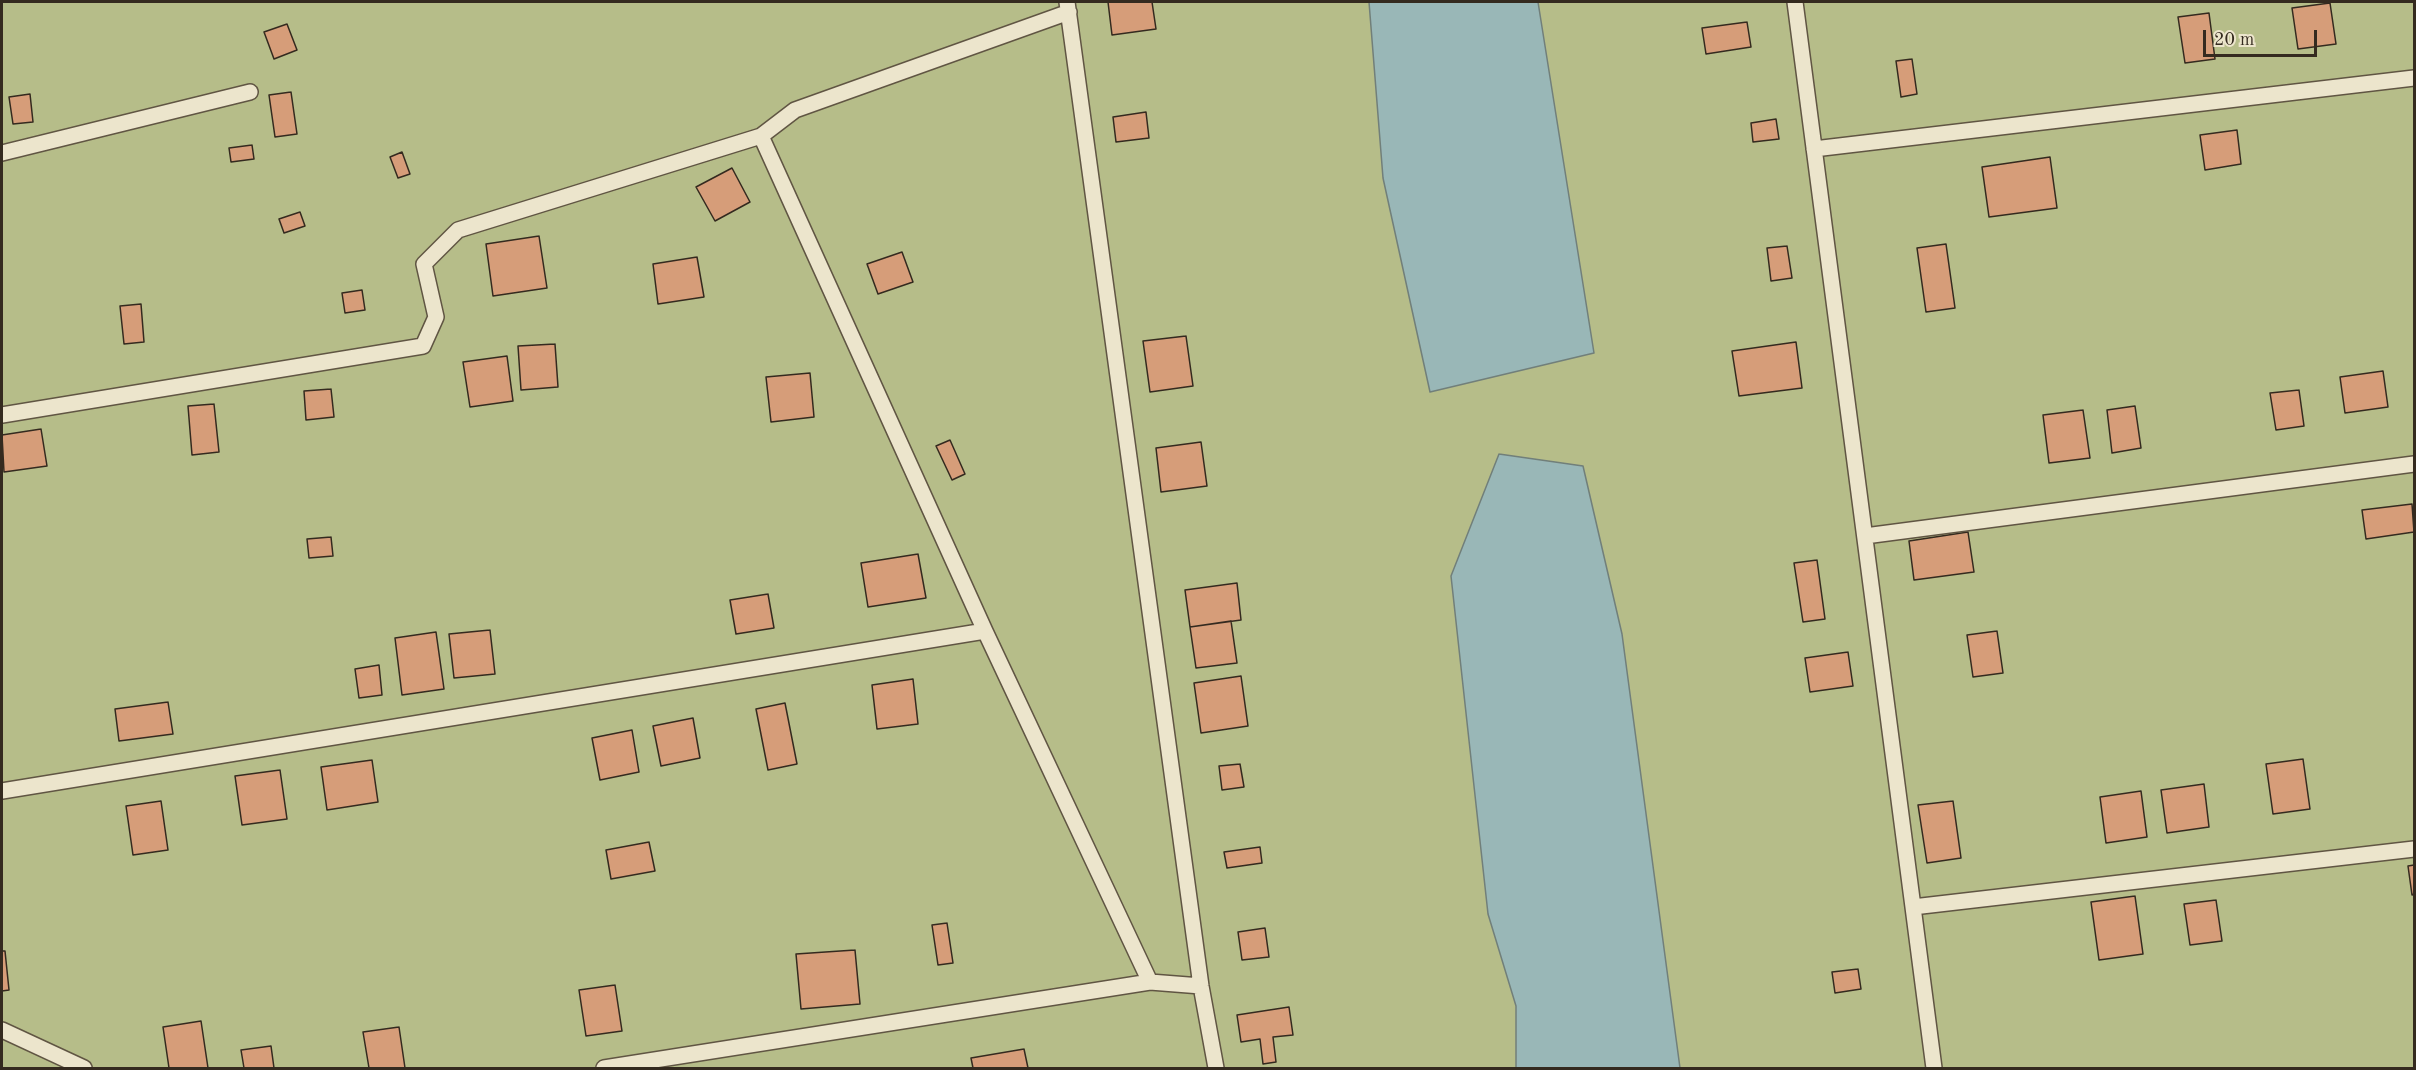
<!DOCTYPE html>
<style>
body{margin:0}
#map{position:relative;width:2416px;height:1070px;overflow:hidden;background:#e2d7b0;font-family:"Old Standard TT",serif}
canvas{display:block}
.frame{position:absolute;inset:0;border:3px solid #342a1f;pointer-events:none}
.scale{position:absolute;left:2203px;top:30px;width:114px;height:27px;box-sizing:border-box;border:3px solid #342a1f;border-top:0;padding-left:8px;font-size:18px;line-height:21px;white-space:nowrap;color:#342a1f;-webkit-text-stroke:4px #ece5cc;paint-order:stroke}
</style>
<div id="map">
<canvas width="2416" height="1070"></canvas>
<div class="frame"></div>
<div class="scale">20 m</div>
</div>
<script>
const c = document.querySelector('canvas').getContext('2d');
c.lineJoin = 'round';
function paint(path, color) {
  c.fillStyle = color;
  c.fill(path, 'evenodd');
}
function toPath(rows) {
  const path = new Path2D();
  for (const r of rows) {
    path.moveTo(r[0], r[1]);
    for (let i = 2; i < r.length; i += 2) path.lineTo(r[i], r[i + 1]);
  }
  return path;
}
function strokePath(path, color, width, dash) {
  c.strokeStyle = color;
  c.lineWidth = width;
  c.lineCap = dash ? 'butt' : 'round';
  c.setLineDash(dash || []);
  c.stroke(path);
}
const green = toPath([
 [2,2,2414,2,2414,1068,2,1068]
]);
const water = toPath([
 [1369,2,1538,2,1594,353,1430,392,1383,178,1369,2],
 [1499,454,1583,466,1622,634,1680,1068,1516,1068,1516,1006,1488,914,1451,576,1499,454]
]);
const building = toPath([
 [1108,2,1152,2,1156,29,1112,35,1108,2],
 [2330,3,2336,44,2298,49,2292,8,2330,3],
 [2209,13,2215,59,2185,63,2178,17,2209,13],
 [1747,22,1751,47,1706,54,1702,28,1747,22],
 [287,24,297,50,274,59,264,32,287,24],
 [1912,59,1917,94,1901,97,1896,61,1912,59],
 [291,92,297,134,275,137,269,95,291,92],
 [30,94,33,122,13,124,9,97,30,94],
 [1146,112,1149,138,1116,142,1113,117,1146,112],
 [1776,119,1779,139,1753,142,1751,123,1776,119],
 [2237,130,2241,164,2205,170,2200,135,2237,130],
 [252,145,254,159,231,162,229,148,252,145],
 [402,152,410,174,398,178,390,157,402,152],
 [2050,157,2057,208,1989,217,1982,167,2050,157],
 [732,168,750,202,715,221,696,187,732,168],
 [300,212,305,226,284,233,279,219,300,212],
 [539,236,547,288,493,296,486,244,539,236],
 [1946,244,1955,308,1926,312,1917,248,1946,244],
 [1787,246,1792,278,1771,281,1767,248,1787,246],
 [902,252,913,282,878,294,867,264,902,252],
 [697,257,704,297,658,304,653,264,697,257],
 [362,290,365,310,345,313,342,293,362,290],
 [141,304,144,342,124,344,120,306,141,304],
 [1186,336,1193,386,1150,392,1143,341,1186,336],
 [1796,342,1802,388,1739,396,1732,351,1796,342],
 [555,344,558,387,521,390,518,346,555,344],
 [507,356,513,401,470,407,463,362,507,356],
 [2383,371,2388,407,2345,413,2340,377,2383,371],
 [810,373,814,417,771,422,766,377,810,373],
 [331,389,334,417,306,420,304,391,331,389],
 [2299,390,2304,426,2276,430,2270,393,2299,390],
 [214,404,219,452,192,455,188,406,214,404],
 [2135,406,2141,448,2112,453,2107,410,2135,406],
 [2083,410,2090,458,2049,463,2043,415,2083,410],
 [41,429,47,466,4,472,2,435,41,429],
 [950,440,965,474,952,480,936,446,950,440],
 [1201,442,1207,486,1161,492,1156,448,1201,442],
 [2412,504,2414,532,2366,539,2362,510,2412,504],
 [1968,532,1974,572,1914,580,1909,541,1968,532],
 [331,537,333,556,309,558,307,539,331,537],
 [918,554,926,598,868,607,861,563,918,554],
 [1817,560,1825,619,1803,622,1794,563,1817,560],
 [1237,583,1241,620,1190,627,1185,590,1237,583],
 [768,594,774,628,736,634,730,600,768,594],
 [1231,621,1237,663,1196,668,1190,627,1231,621],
 [490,630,495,674,454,678,449,634,490,630],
 [1997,631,2003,673,1973,677,1967,635,1997,631],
 [436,632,444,689,402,695,395,638,436,632],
 [1848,652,1853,686,1810,692,1805,658,1848,652],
 [379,665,382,695,359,698,355,669,379,665],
 [1241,676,1248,726,1201,733,1194,683,1241,676],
 [913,679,918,724,877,729,872,685,913,679],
 [168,702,173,734,119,741,115,709,168,702],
 [785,703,797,764,768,770,756,709,785,703],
 [693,718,700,758,661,766,653,726,693,718],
 [632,730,639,772,600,780,592,738,632,730],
 [2303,759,2310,809,2273,814,2266,764,2303,759],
 [372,760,378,802,327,810,321,767,372,760],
 [1240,764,1244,787,1222,790,1219,766,1240,764],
 [280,770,287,819,242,825,235,776,280,770],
 [2204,784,2209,827,2167,833,2161,790,2204,784],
 [2141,791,2147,837,2106,843,2100,797,2141,791],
 [161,801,168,850,133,855,126,806,161,801],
 [1953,801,1961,858,1927,863,1918,805,1953,801],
 [649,842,655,871,611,879,606,850,649,842],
 [1260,847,1262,863,1227,868,1224,852,1260,847],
 [2414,865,2414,894,2412,895,2408,866,2414,865],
 [2135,896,2143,954,2099,960,2091,902,2135,896],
 [2216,900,2222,941,2190,945,2184,904,2216,900],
 [947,923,953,963,938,965,932,925,947,923],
 [1265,928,1269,957,1242,960,1238,932,1265,928],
 [855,950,860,1004,801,1009,796,954,855,950],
 [2,951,5,951,9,990,2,991,2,951],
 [1858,969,1861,989,1835,993,1832,972,1858,969],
 [615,985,622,1031,586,1036,579,990,615,985],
 [1289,1007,1293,1035,1273,1037,1276,1062,1263,1064,1260,1039,1241,1042,1237,1015,1289,1007],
 [201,1021,208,1068,169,1068,163,1027,201,1021],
 [399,1027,405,1068,369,1068,363,1032,399,1027],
 [271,1046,274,1068,244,1068,241,1050,271,1046],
 [1024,1049,1028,1068,973,1068,971,1058,1024,1049]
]);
const lane = toPath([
 [1067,2,1201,986,1216,1068],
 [1795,2,1934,1068],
 [761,136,795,110,1069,12],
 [1814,149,2414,78],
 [2,153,250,92],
 [2,415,423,346,436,317,424,264,458,230,761,136,985,631,1150,982],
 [1865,536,2414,464],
 [2,791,985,631],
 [1913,907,2414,849],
 [2,1030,84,1068],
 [604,1068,1150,982,1201,986]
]);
paint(green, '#b6bd89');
paint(water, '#99b7b7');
strokePath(water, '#717f7a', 1.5);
paint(building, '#d69d79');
strokePath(building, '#342a1f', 1.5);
strokePath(lane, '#605543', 18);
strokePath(lane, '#ece5cc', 15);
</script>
